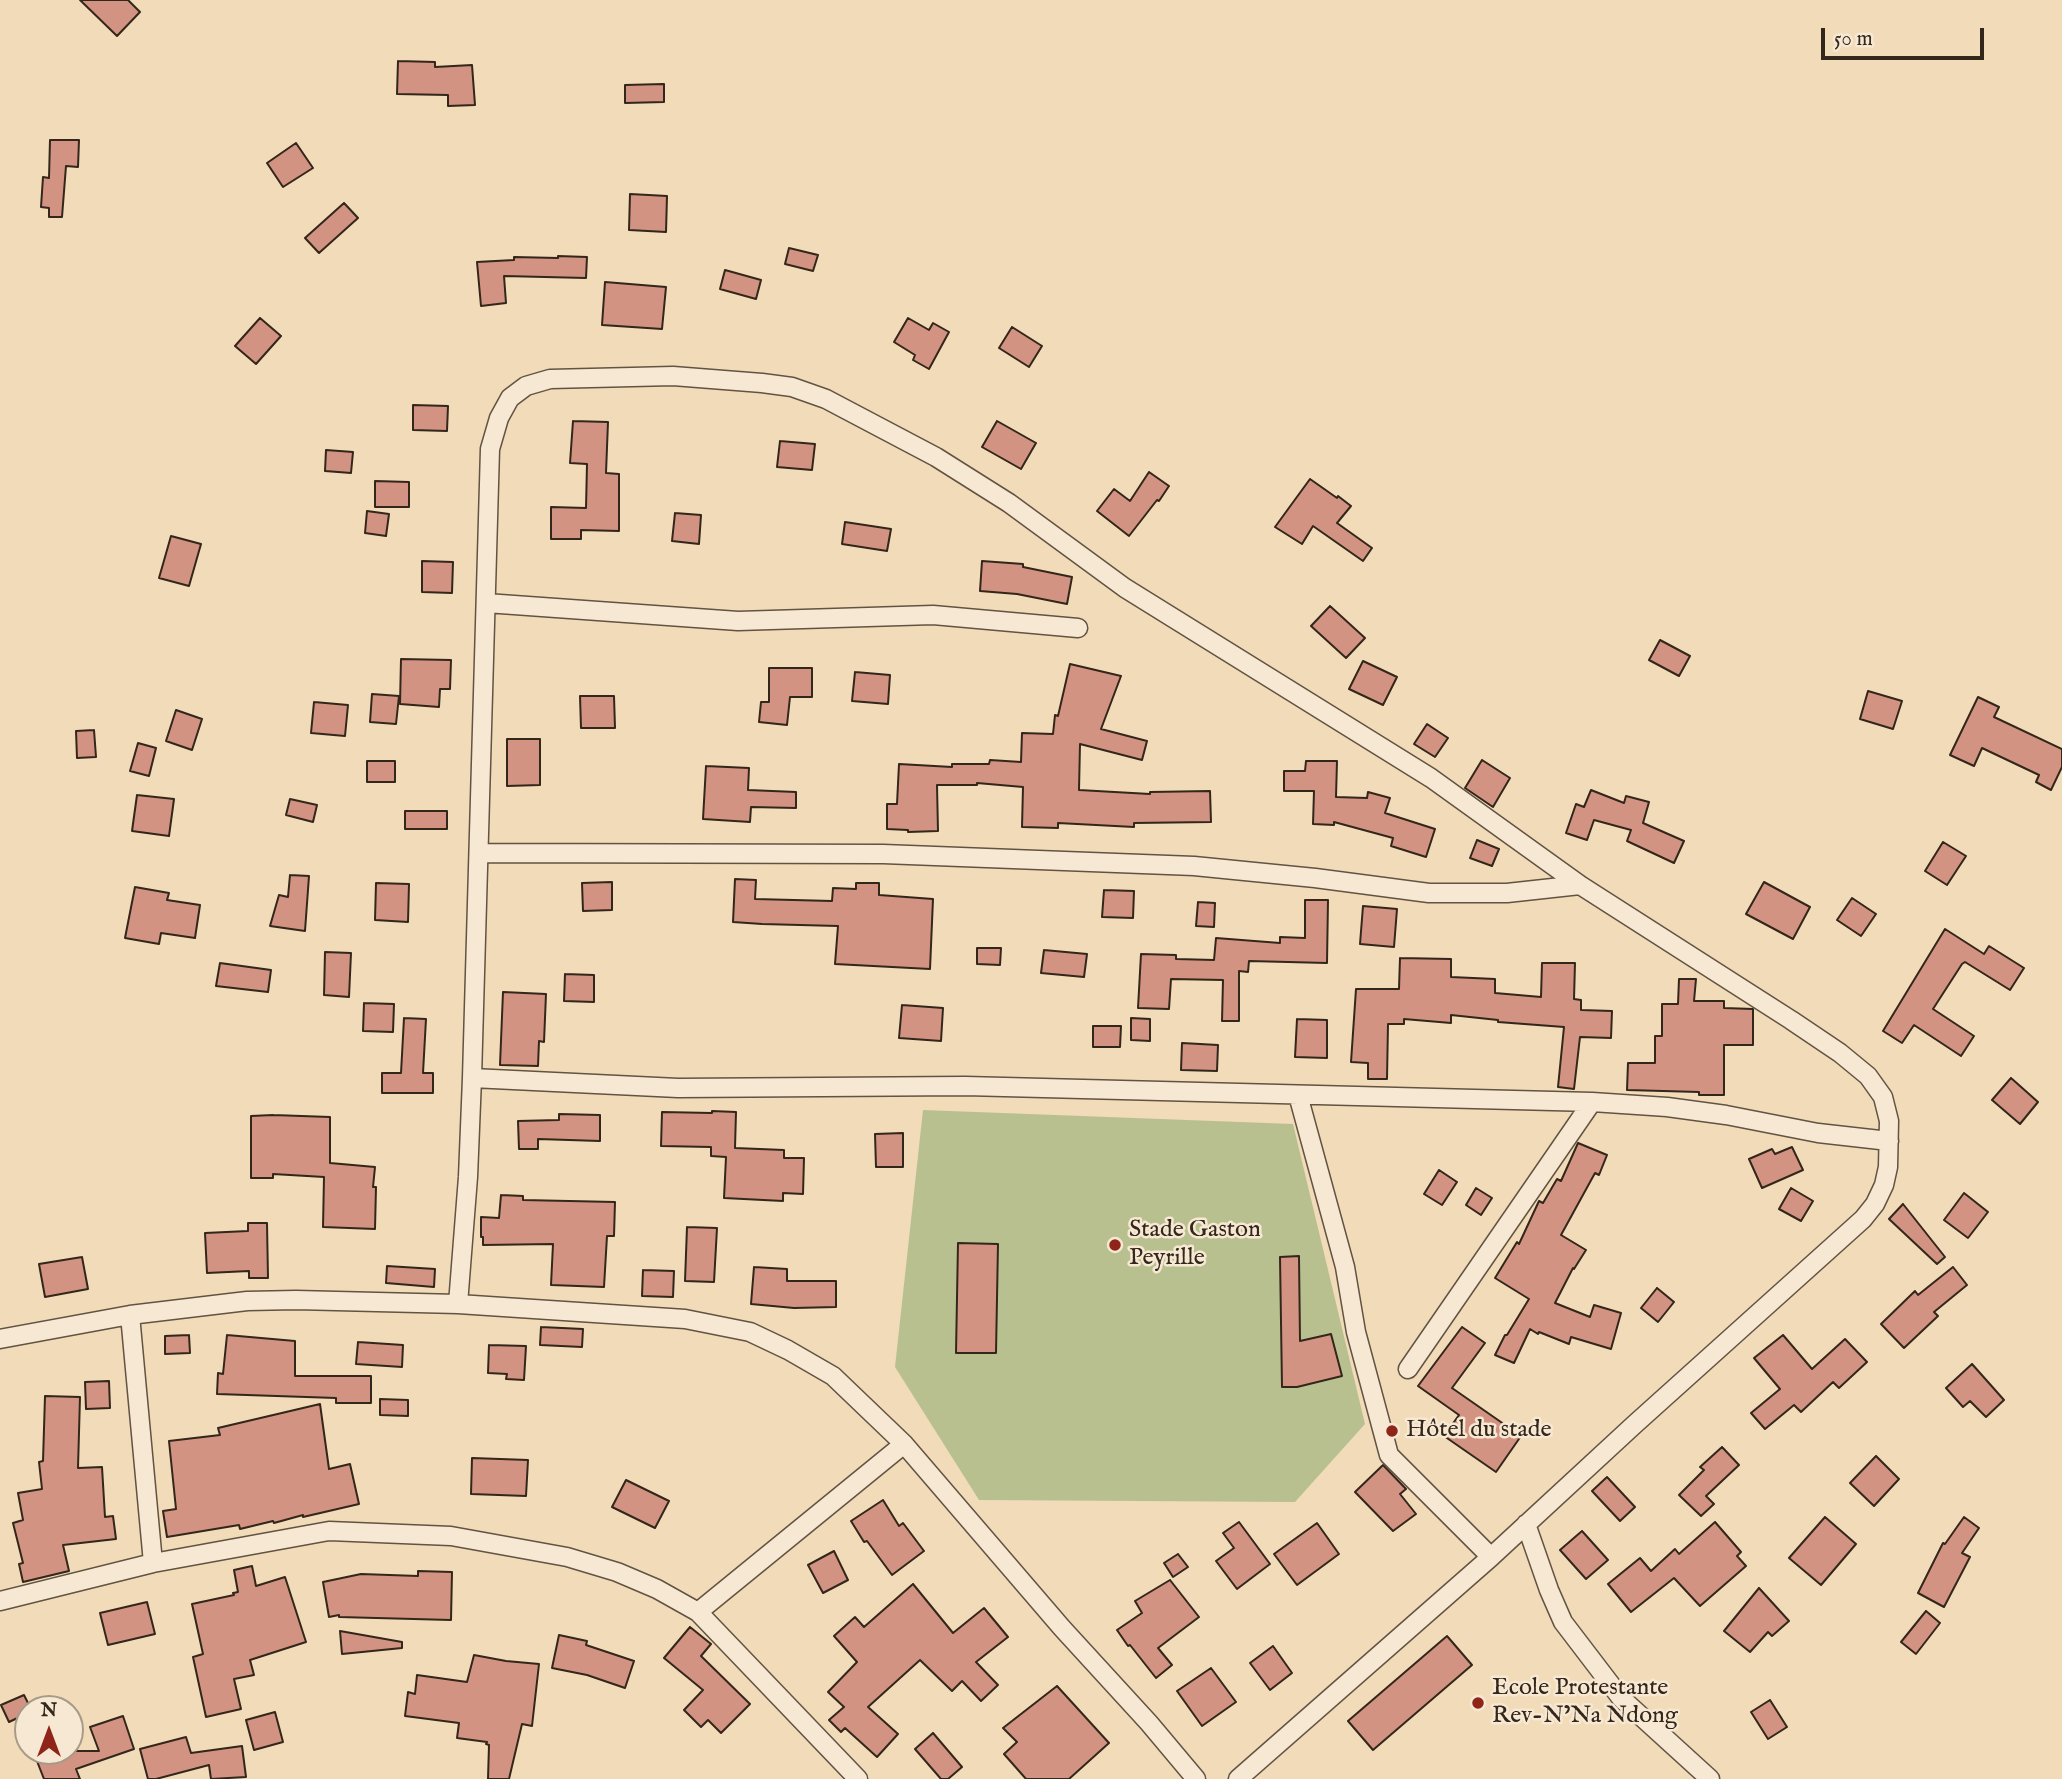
<!DOCTYPE html>
<meta charset="utf-8">
<style>
body{margin:0}
#map{position:relative;width:2062px;height:1779px;overflow:hidden;background:#f1dbb9;font-family:"IM FELL English",serif}
canvas{display:block}
.north{position:absolute;left:14px;top:1695px;width:70px;height:70px;box-sizing:border-box;background:#f6e8d2;border:2px solid #a89a88;border-radius:50%;rotate:0deg;font-size:19px;font-weight:700;line-height:28px;text-align:center;color:#33261a}
.north::after{content:'';display:block;margin:auto;width:24px;height:32px;background:#8f2418;clip-path:polygon(50% 0,100% 100%,50% 72%,0 100%)}
.scale{position:absolute;left:1821px;top:28px;width:163px;height:32px;box-sizing:border-box;border:4px solid #33261a;border-top:0;padding-left:9px;font-size:21px;line-height:24px;white-space:nowrap;color:#33261a;-webkit-text-stroke:5px #f6e8d2;paint-order:stroke}
</style>
<div id="map">
<canvas width="2062" height="1779"></canvas>
<div class="north">N</div>
<div class="scale">50 m</div>
</div>
<script>
const c = document.querySelector('canvas').getContext('2d');
c.lineJoin = 'round';
function paint(path, color) {
  c.fillStyle = color;
  c.fill(path, 'evenodd');
}
function toPath(rows) {
  const path = new Path2D();
  for (const r of rows) {
    path.moveTo(r[0], r[1]);
    for (let i = 2; i < r.length; i += 2) path.lineTo(r[i], r[i + 1]);
  }
  return path;
}
function strokePath(path, color, width, dash) {
  c.strokeStyle = color;
  c.lineWidth = width;
  c.lineCap = dash ? 'butt' : 'round';
  c.setLineDash(dash || []);
  c.stroke(path);
}
function write(font, color, halo, rows, align = 'center') {
  c.font = font + ' "IM FELL English",serif';
  c.lineWidth = 5;
  c.setLineDash([]);
  c.textBaseline = 'middle';
  c.strokeStyle = halo;
  c.fillStyle = color;
  for (const [text, x, y, turn = 0] of rows) {
    c.save();
    c.translate(x, y);
    c.rotate((+turn || 0) * Math.PI / 180);
    c.textAlign = isNaN(turn) ? turn : align;
    if (halo) c.strokeText(text, 0, 0);
    c.fillText(text, 0, 0);
    c.restore();
  }
}
const green = toPath([
 [923,1110,1293,1124,1365,1424,1295,1502,979,1500,895,1367]
]);
const building = toPath([
 [80,0,128,0,140,12,117,36,80,0],
 [398,61,435,62,435,67,472,65,475,105,448,106,448,95,397,94,398,61],
 [664,84,664,102,625,103,625,85,664,84],
 [50,140,79,140,78,167,66,166,62,217,49,217,49,208,41,207,43,177,49,178,50,140],
 [296,143,313,168,283,187,267,163,296,143],
 [630,194,667,196,666,232,629,230,630,194],
 [344,203,358,218,319,253,305,238,344,203],
 [789,248,818,255,813,271,785,264,789,248],
 [558,256,587,257,586,278,504,276,506,303,481,306,477,262,514,260,514,257,558,258,558,256],
 [725,270,761,280,756,299,720,289,725,270],
 [605,282,666,287,662,329,602,325,605,282],
 [260,318,281,336,256,364,235,346,260,318],
 [908,318,929,330,933,323,949,332,929,369,913,360,915,355,894,342,908,318],
 [1012,327,1042,346,1029,367,999,348,1012,327],
 [413,405,448,406,447,431,413,430,413,405],
 [573,421,608,422,606,473,619,474,619,531,581,530,581,539,551,539,551,507,586,508,587,464,570,463,573,421],
 [997,421,1036,443,1021,469,982,447,997,421],
 [780,441,815,444,812,470,777,467,780,441],
 [326,450,353,452,351,473,325,471,326,450],
 [1149,472,1169,486,1159,501,1157,500,1129,536,1097,511,1114,489,1130,501,1149,472],
 [1310,479,1337,498,1338,496,1351,506,1337,523,1372,548,1363,561,1313,526,1302,544,1275,527,1310,479],
 [375,481,409,482,409,507,375,507,375,481],
 [367,511,389,514,386,536,365,533,367,511],
 [675,513,701,515,699,544,672,541,675,513],
 [845,522,891,529,887,551,842,544,845,522],
 [171,536,201,544,189,586,159,578,171,536],
 [422,561,453,562,452,593,422,592,422,561],
 [982,561,1023,564,1023,567,1072,577,1067,604,1017,594,980,591,982,561],
 [1330,606,1365,638,1346,658,1311,626,1330,606],
 [1660,640,1690,656,1679,676,1649,660,1660,640],
 [401,659,451,660,450,689,440,689,439,707,400,704,401,659],
 [1363,661,1397,677,1383,705,1349,689,1363,661],
 [1070,664,1121,676,1101,729,1147,741,1142,760,1080,744,1079,790,1150,794,1150,792,1210,791,1211,822,1134,823,1134,827,1058,823,1058,828,1022,827,1023,787,977,783,977,785,937,785,938,831,908,832,908,830,887,829,887,804,897,804,899,764,952,767,952,764,989,764,990,760,1021,762,1022,733,1053,734,1055,715,1058,716,1070,664],
 [769,668,812,668,812,697,790,697,787,725,759,722,761,702,769,702,769,668],
 [855,672,890,675,888,704,852,701,855,672],
 [1868,691,1902,701,1893,729,1860,719,1868,691],
 [372,694,399,696,396,724,370,722,372,694],
 [580,696,614,696,615,728,581,728,580,696],
 [1978,697,1999,707,1994,717,2062,749,2062,767,2051,790,2036,782,2039,775,1982,748,1974,766,1950,755,1978,697],
 [314,702,348,705,345,736,311,733,314,702],
 [176,710,202,719,192,750,166,741,176,710],
 [1427,724,1448,738,1435,757,1414,744,1427,724],
 [94,730,96,757,77,758,76,731,94,730],
 [507,739,540,739,540,785,507,786,507,739],
 [138,743,156,748,149,776,130,771,138,743],
 [1482,760,1510,778,1493,807,1465,788,1482,760],
 [367,761,395,761,395,782,367,782,367,761],
 [1306,761,1337,761,1336,797,1367,798,1368,792,1390,798,1385,813,1435,829,1426,857,1391,846,1393,838,1334,822,1334,825,1313,824,1314,791,1284,791,1284,771,1305,771,1306,761],
 [706,766,749,768,748,790,796,792,796,808,751,807,750,822,703,819,706,766],
 [1591,790,1624,803,1626,796,1649,802,1643,823,1684,841,1674,863,1627,841,1631,830,1594,820,1587,840,1566,833,1576,804,1584,807,1591,790],
 [137,795,174,799,169,836,132,831,137,795],
 [290,799,317,805,313,822,286,815,290,799],
 [405,811,447,811,447,829,405,829,405,811],
 [1477,840,1499,849,1492,866,1470,858,1477,840],
 [1943,842,1966,856,1947,885,1925,871,1943,842],
 [290,875,309,876,305,931,270,926,279,895,288,897,290,875],
 [735,879,756,880,755,899,832,901,833,888,856,889,856,883,879,883,879,895,933,899,930,969,835,964,838,926,762,924,733,922,735,879],
 [612,882,612,910,583,911,582,883,612,882],
 [1764,882,1810,907,1793,939,1746,914,1764,882],
 [376,883,409,884,408,922,375,920,376,883],
 [135,887,169,893,167,900,200,905,195,938,161,933,159,944,125,938,135,887],
 [1104,890,1134,891,1133,918,1102,917,1104,890],
 [1852,898,1876,914,1861,936,1837,920,1852,898],
 [1305,900,1328,900,1327,963,1249,961,1248,972,1239,971,1239,1021,1222,1021,1223,980,1171,979,1169,1009,1138,1008,1141,954,1176,955,1176,959,1214,960,1216,938,1280,943,1280,937,1305,938,1305,900],
 [1198,902,1215,903,1214,927,1196,926,1198,902],
 [1363,906,1397,909,1394,947,1360,944,1363,906],
 [1945,929,1984,954,1989,946,2024,968,2010,990,1965,962,1962,964,1933,1009,1974,1036,1961,1056,1914,1025,1902,1043,1883,1031,1945,929],
 [977,948,1001,948,1000,965,977,964,977,948],
 [1044,950,1087,954,1084,977,1041,973,1044,950],
 [325,952,351,953,349,997,324,995,325,952],
 [1400,958,1451,959,1451,977,1495,979,1495,993,1541,997,1542,963,1575,963,1574,999,1581,1000,1581,1010,1612,1011,1611,1038,1580,1037,1574,1089,1558,1087,1564,1027,1498,1022,1498,1020,1451,1015,1451,1023,1404,1019,1404,1024,1388,1024,1387,1079,1368,1079,1368,1063,1351,1062,1356,989,1399,989,1400,958],
 [220,963,271,970,268,992,216,986,220,963],
 [565,974,594,975,594,1002,564,1001,565,974],
 [1679,979,1696,979,1694,1001,1724,1001,1724,1008,1753,1009,1753,1045,1724,1045,1724,1095,1699,1095,1699,1092,1627,1090,1628,1063,1655,1063,1655,1036,1662,1036,1662,1004,1678,1004,1679,979],
 [503,992,546,994,544,1042,539,1041,538,1066,500,1065,503,992],
 [364,1003,394,1004,393,1032,363,1031,364,1003],
 [902,1005,943,1008,941,1041,899,1038,902,1005],
 [404,1018,426,1019,423,1073,433,1073,433,1093,382,1093,382,1073,401,1073,404,1018],
 [1131,1018,1150,1019,1150,1041,1131,1040,1131,1018],
 [1297,1019,1327,1020,1327,1058,1295,1057,1297,1019],
 [1093,1026,1121,1026,1120,1047,1093,1047,1093,1026],
 [1182,1043,1218,1045,1217,1071,1181,1070,1182,1043],
 [2011,1078,2038,1102,2020,1124,1992,1100,2011,1078],
 [712,1111,736,1112,735,1148,784,1150,784,1158,804,1158,803,1194,783,1193,783,1201,724,1198,726,1157,711,1156,711,1147,661,1146,662,1112,712,1113,712,1111],
 [559,1114,600,1115,600,1141,538,1139,538,1149,519,1149,518,1121,559,1120,559,1114],
 [273,1115,330,1117,330,1163,375,1167,373,1187,376,1187,375,1229,323,1227,324,1177,273,1174,273,1178,251,1178,251,1116,273,1115],
 [903,1133,903,1167,876,1167,875,1134,903,1133],
 [1578,1143,1607,1155,1599,1175,1595,1173,1561,1235,1586,1250,1574,1269,1573,1268,1555,1303,1590,1317,1594,1305,1621,1313,1611,1349,1571,1337,1569,1344,1539,1332,1538,1334,1530,1329,1514,1363,1495,1355,1505,1335,1507,1335,1529,1299,1495,1278,1517,1242,1519,1244,1539,1201,1543,1203,1557,1179,1561,1181,1578,1143],
 [1792,1147,1803,1170,1762,1188,1749,1159,1772,1149,1775,1154,1792,1147],
 [1439,1170,1457,1182,1442,1205,1424,1194,1439,1170],
 [1476,1188,1492,1198,1481,1215,1466,1205,1476,1188],
 [1791,1188,1813,1201,1801,1221,1779,1209,1791,1188],
 [1964,1193,1988,1212,1968,1238,1944,1220,1964,1193],
 [501,1195,523,1196,523,1200,615,1202,614,1236,607,1236,604,1287,551,1285,553,1244,483,1245,483,1237,481,1237,481,1217,499,1218,501,1195],
 [1903,1204,1945,1257,1937,1264,1889,1219,1903,1204],
 [248,1223,267,1223,268,1278,249,1278,249,1271,207,1273,205,1233,248,1231,248,1223],
 [687,1227,717,1228,714,1282,685,1281,687,1227],
 [958,1243,998,1244,996,1353,956,1353,958,1243],
 [1299,1256,1300,1341,1331,1334,1342,1376,1297,1387,1282,1387,1280,1257,1299,1256],
 [82,1257,88,1289,45,1297,39,1264,82,1257],
 [387,1266,435,1269,434,1287,386,1283,387,1266],
 [754,1267,787,1269,787,1281,836,1281,836,1307,794,1308,751,1304,754,1267],
 [1953,1267,1967,1285,1934,1312,1938,1316,1904,1348,1881,1324,1915,1291,1918,1295,1953,1267],
 [643,1270,674,1271,673,1297,642,1296,643,1270],
 [1657,1288,1674,1302,1658,1322,1641,1308,1657,1288],
 [541,1327,583,1329,582,1347,540,1345,541,1327],
 [1462,1327,1485,1343,1452,1388,1521,1436,1496,1472,1444,1436,1459,1415,1418,1386,1462,1327],
 [189,1335,190,1353,165,1354,165,1336,189,1335],
 [227,1335,295,1341,295,1376,371,1376,371,1403,336,1403,336,1398,217,1394,218,1373,223,1374,227,1335],
 [1783,1335,1812,1369,1845,1339,1867,1362,1839,1388,1833,1382,1801,1412,1794,1405,1765,1429,1751,1413,1780,1389,1754,1358,1783,1335],
 [358,1342,403,1345,402,1367,356,1364,358,1342],
 [489,1345,526,1346,524,1380,506,1379,507,1374,488,1373,489,1345],
 [1972,1364,2004,1400,1986,1417,1970,1401,1963,1407,1946,1388,1972,1364],
 [109,1381,110,1408,86,1409,85,1382,109,1381],
 [45,1396,80,1397,78,1468,102,1467,105,1517,113,1516,116,1539,63,1545,69,1571,23,1582,19,1564,23,1563,13,1523,23,1520,18,1493,42,1489,39,1462,43,1461,45,1396],
 [380,1399,408,1400,408,1416,380,1415,380,1399],
 [320,1404,329,1469,350,1464,359,1504,303,1517,303,1515,274,1523,273,1521,240,1529,239,1525,167,1537,163,1511,176,1509,169,1441,220,1435,218,1428,320,1404],
 [1722,1447,1739,1465,1706,1496,1714,1504,1701,1516,1679,1495,1704,1470,1700,1467,1722,1447],
 [1876,1456,1899,1479,1874,1506,1850,1483,1876,1456],
 [472,1458,528,1460,526,1496,471,1494,472,1458],
 [1383,1465,1406,1489,1400,1494,1416,1514,1393,1531,1355,1492,1383,1465],
 [1607,1477,1635,1507,1620,1521,1592,1491,1607,1477],
 [626,1480,669,1501,655,1528,612,1507,626,1480],
 [883,1500,899,1526,903,1523,924,1551,892,1575,867,1541,864,1542,851,1521,883,1500],
 [1825,1517,1856,1544,1821,1585,1789,1558,1825,1517],
 [1964,1517,1979,1528,1962,1553,1970,1557,1944,1607,1918,1593,1943,1543,1945,1544,1964,1517],
 [1239,1522,1270,1564,1237,1589,1216,1561,1234,1548,1223,1533,1239,1522],
 [1715,1522,1741,1552,1737,1556,1746,1566,1700,1606,1674,1578,1631,1612,1608,1584,1640,1558,1651,1571,1675,1549,1679,1554,1715,1522],
 [1317,1523,1339,1554,1297,1585,1274,1554,1317,1523],
 [1582,1531,1608,1560,1586,1579,1560,1550,1582,1531],
 [834,1551,848,1580,823,1593,808,1565,834,1551],
 [1178,1554,1188,1567,1173,1577,1164,1563,1178,1554],
 [252,1566,256,1586,285,1577,306,1642,250,1660,254,1675,234,1679,241,1709,206,1717,193,1657,203,1654,192,1604,234,1595,233,1593,238,1592,234,1570,252,1566],
 [418,1571,452,1572,451,1620,339,1617,339,1615,329,1617,323,1582,361,1574,418,1576,418,1571],
 [1170,1580,1199,1617,1158,1648,1172,1665,1156,1678,1130,1645,1128,1646,1117,1630,1142,1613,1135,1601,1170,1580],
 [913,1584,953,1633,984,1608,1008,1637,976,1662,998,1685,981,1701,962,1681,952,1691,920,1660,868,1707,898,1734,877,1757,845,1728,841,1732,829,1720,844,1707,828,1692,857,1662,834,1636,855,1617,864,1627,913,1584],
 [1759,1588,1789,1621,1772,1636,1768,1632,1750,1652,1724,1631,1759,1588],
 [147,1602,155,1634,108,1645,100,1613,147,1602],
 [1926,1611,1940,1623,1916,1654,1901,1642,1926,1611],
 [690,1627,711,1644,701,1656,750,1704,721,1733,708,1720,701,1727,684,1710,703,1690,664,1658,690,1627],
 [340,1631,402,1642,402,1648,342,1654,340,1631],
 [559,1635,587,1641,586,1645,634,1661,625,1688,587,1675,552,1668,559,1635],
 [1447,1636,1472,1665,1373,1750,1348,1721,1447,1636],
 [1273,1646,1292,1673,1270,1690,1250,1663,1273,1646],
 [474,1655,506,1661,539,1664,532,1726,522,1724,509,1779,488,1779,489,1745,486,1744,487,1742,457,1738,459,1723,405,1716,408,1692,415,1694,417,1675,467,1682,474,1655],
 [1211,1668,1236,1702,1202,1726,1177,1691,1211,1668],
 [1057,1686,1109,1743,1069,1779,1026,1779,1004,1754,1017,1742,1003,1728,1057,1686],
 [24,1695,31,1709,28,1709,28,1713,9,1722,1,1705,24,1695],
 [1770,1700,1787,1727,1768,1739,1751,1712,1770,1700],
 [275,1712,283,1742,254,1750,246,1720,275,1712],
 [123,1716,134,1749,76,1769,80,1779,44,1779,35,1756,47,1751,99,1751,90,1727,123,1716],
 [933,1733,962,1767,948,1779,941,1779,915,1749,933,1733],
 [186,1737,191,1753,242,1746,246,1777,211,1779,209,1765,156,1779,148,1779,140,1749,186,1737]
]);
const street = toPath([
 [486,603,738,621,933,615,1078,628],
 [479,853,883,854,1194,866,1315,878,1429,893,1507,893,1580,885],
 [472,1078,678,1088,965,1086,1592,1102,1667,1107,1726,1115,1818,1133,1889,1141],
 [1298,1095,1345,1267,1356,1332,1389,1455,1491,1557],
 [458,1304,468,1177,472,1078,490,449,499,418,510,398,526,386,550,379,673,376,762,383,792,387,826,399,936,457,1009,503,1125,588,1431,778,1580,885,1791,1020,1840,1053,1868,1076,1883,1097,1889,1121,1888,1167,1884,1185,1875,1204,1863,1219,1635,1424,1491,1557,1238,1779],
 [130,1315,153,1563],
 [0,1339,130,1315,247,1301,296,1300,458,1304,685,1319,750,1332,788,1350,833,1376,904,1444,1062,1628,1149,1723,1196,1779],
 [1408,1369,1592,1102],
 [1526,1524,1549,1590,1563,1622,1621,1698,1710,1779],
 [0,1601,153,1563,329,1531,451,1536,567,1557,617,1572,657,1589,698,1612,858,1779],
 [698,1612,904,1444]
]);
const markers = [
 [1115,1245,7,"#8f2418"],
 [1392,1431,7,"#8f2418"],
 [1478,1703,7,"#8f2418"]
];
const poiNames = [
 ["Stade Gaston",1129,1231],
 ["Peyrille",1129,1259],
 ["Hôtel du stade",1406,1431],
 ["Ecole Protestante",1492,1689],
 ["Rev-N’Na Ndong",1492,1717]
];
paint(green, '#b9c090');
paint(building, '#d39382');
strokePath(building, '#33261a', 2);
strokePath(street, '#625342', 21);
strokePath(street, '#f6e8d2', 18);
for (const [x, y, r, color] of markers) {
  const dot = new Path2D();
  dot.arc(x, y, r, 0, 2 * Math.PI);
  c.fillStyle = color;
  c.fill(dot);
  strokePath(dot, '#f6e8d2', 2.5);
}
write('24px', '#33261a', '#f6e8d2', poiNames, 'left');
</script>
